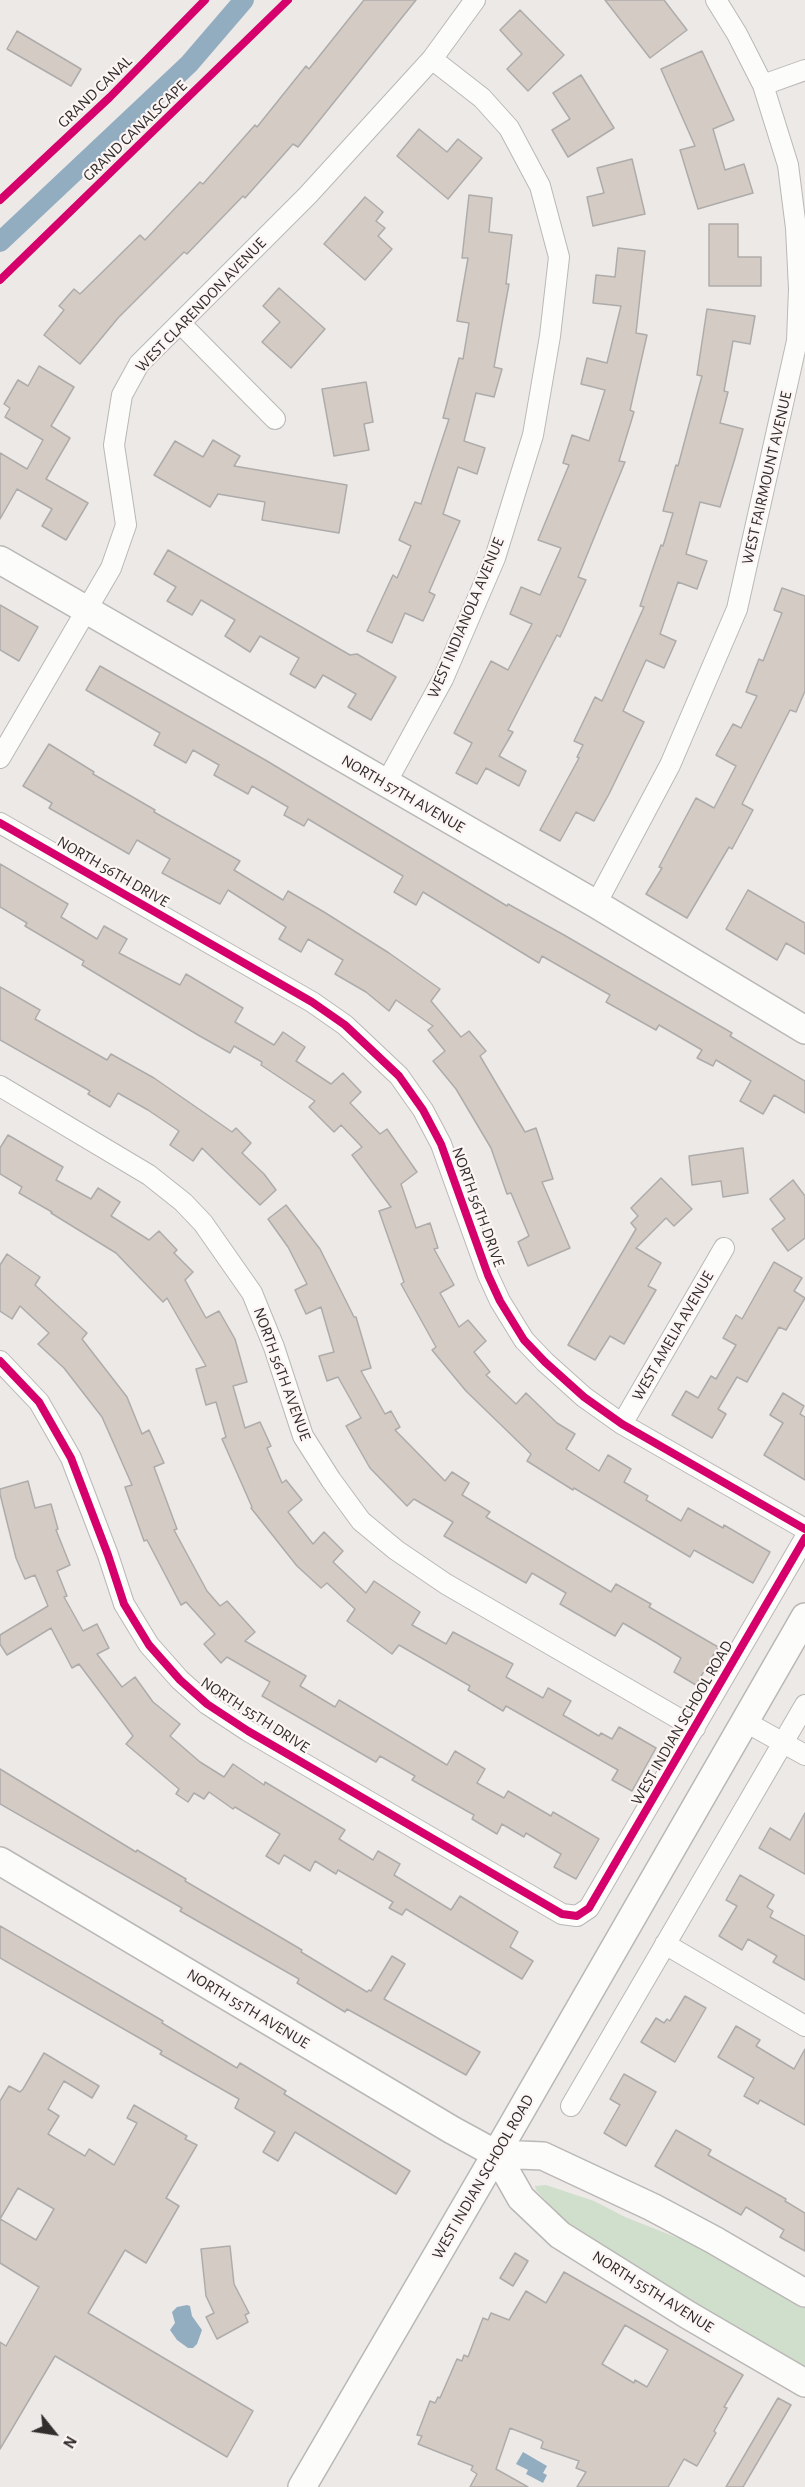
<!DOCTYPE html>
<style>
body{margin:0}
#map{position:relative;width:805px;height:2487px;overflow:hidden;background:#ece9e7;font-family:"Alegreya Sans",sans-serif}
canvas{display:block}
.north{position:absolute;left:24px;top:2403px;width:60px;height:60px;-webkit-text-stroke:4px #fcf5f3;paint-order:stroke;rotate:120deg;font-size:16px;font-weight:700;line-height:24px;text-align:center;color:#312e2d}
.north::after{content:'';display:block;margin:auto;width:21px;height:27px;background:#312e2d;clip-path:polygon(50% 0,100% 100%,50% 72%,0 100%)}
</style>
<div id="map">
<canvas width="805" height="2487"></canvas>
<div class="north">N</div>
</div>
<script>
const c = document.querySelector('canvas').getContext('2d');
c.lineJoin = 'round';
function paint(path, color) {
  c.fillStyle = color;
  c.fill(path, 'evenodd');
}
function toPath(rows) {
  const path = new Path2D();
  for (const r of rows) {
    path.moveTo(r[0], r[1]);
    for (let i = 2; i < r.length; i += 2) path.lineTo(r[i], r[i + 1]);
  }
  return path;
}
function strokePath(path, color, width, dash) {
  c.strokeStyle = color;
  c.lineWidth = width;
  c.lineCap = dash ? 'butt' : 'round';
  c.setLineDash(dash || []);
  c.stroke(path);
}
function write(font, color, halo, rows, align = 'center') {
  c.font = font + ' "Alegreya Sans",sans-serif';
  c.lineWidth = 4.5;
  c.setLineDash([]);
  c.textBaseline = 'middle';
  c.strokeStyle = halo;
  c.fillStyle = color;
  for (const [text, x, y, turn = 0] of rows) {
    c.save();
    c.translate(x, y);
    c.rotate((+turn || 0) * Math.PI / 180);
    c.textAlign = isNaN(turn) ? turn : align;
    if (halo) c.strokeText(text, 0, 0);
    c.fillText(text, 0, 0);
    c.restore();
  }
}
const green = toPath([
 [546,2185,594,2201,625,2217,711,2251,805,2306,805,2370,709,2315,567,2223,536,2190,535,2186]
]);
const water = toPath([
 [187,2305,190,2306,192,2316,202,2330,197,2344,193,2348,188,2348,177,2340,170,2330,175,2323,172,2312,177,2307],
 [523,2452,547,2466,543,2473,547,2475,543,2483,526,2474,528,2470,516,2464]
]);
const canal = toPath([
 [0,242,189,64,244,0]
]);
const building = toPath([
 [364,0,416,0,298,147,293,144,245,198,243,196,187,254,184,252,118,318,80,364,44,335,64,310,59,306,74,289,80,294,140,235,145,240,200,182,203,184,255,125,257,127,306,66,309,69,364,0],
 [605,0,664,0,687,30,650,58,605,0],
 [520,10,564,55,528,91,507,69,522,54,500,30,520,10],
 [17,31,81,69,71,86,7,49,17,31],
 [702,51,734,120,713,129,725,170,744,164,753,193,698,209,680,150,695,146,661,69,702,51],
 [581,75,614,128,568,157,552,130,570,119,553,93,581,75],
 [419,129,447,152,458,139,482,158,448,199,397,156,419,129],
 [632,159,645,214,593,226,587,197,604,193,597,168,632,159],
 [469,195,492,198,489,232,512,235,506,284,509,284,494,367,502,369,494,397,476,393,464,441,485,448,477,474,458,467,443,514,460,521,429,592,435,595,423,621,405,613,392,643,367,631,393,575,397,578,411,546,399,540,415,502,421,504,449,419,443,418,459,358,463,359,469,323,457,321,468,258,462,258,469,195],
 [365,197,383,212,376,221,385,228,378,236,392,249,365,280,324,244,365,197],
 [709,224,738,224,738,257,761,257,761,286,709,286,709,224],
 [618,248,645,251,636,333,647,335,630,410,634,412,619,461,625,462,578,577,586,580,560,637,557,635,508,730,513,732,499,756,526,771,519,786,486,768,477,784,456,773,472,743,454,733,491,661,508,670,532,624,510,614,521,587,540,595,561,548,538,540,569,465,563,463,572,435,589,441,605,390,581,384,587,358,607,363,621,306,593,303,596,275,615,277,618,248],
 [279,288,325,329,291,368,262,342,280,322,263,306,279,288],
 [707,309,755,316,750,344,733,341,724,391,728,392,720,423,743,429,735,458,720,507,700,502,686,554,707,561,697,589,678,582,660,634,676,641,664,668,646,660,623,711,644,722,609,794,594,821,576,812,560,841,540,830,579,758,577,757,583,745,574,741,595,697,602,701,644,607,640,606,661,545,663,546,673,513,663,511,676,465,678,466,702,376,697,375,707,309],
 [39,366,74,387,51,426,70,438,46,479,88,503,66,540,42,526,52,509,17,489,0,519,0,453,27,469,43,440,5,417,10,408,4,404,18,380,28,386,39,366],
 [366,382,373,422,364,424,369,450,334,456,322,389,366,382],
 [213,440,240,456,234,466,347,485,339,533,262,520,265,502,218,494,210,507,154,475,175,441,203,457,213,440],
 [168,550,350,655,357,654,396,677,371,720,348,707,356,694,323,675,315,688,290,674,299,658,260,636,250,652,225,636,235,620,201,600,192,615,167,601,176,587,154,574,168,550],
 [782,588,805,596,805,691,796,712,790,710,742,804,753,810,732,849,729,847,687,918,646,894,662,868,659,867,696,798,714,808,736,766,716,755,733,724,741,728,757,696,746,692,759,659,763,661,782,613,774,610,782,588],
 [0,605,38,627,19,661,0,650,0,605],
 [100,666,267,761,507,906,508,904,564,935,732,1033,730,1036,805,1081,805,1113,774,1095,763,1114,740,1101,751,1081,716,1060,713,1066,697,1058,702,1050,659,1025,656,1030,606,1002,610,995,542,956,539,963,423,892,416,905,394,892,403,876,308,819,304,826,284,815,288,807,252,786,248,794,214,775,219,765,193,750,186,763,154,745,160,733,86,690,100,666],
 [49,744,94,772,93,774,155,810,154,812,240,861,234,870,283,900,288,891,324,912,389,953,440,989,431,1001,461,1037,469,1031,486,1051,480,1056,525,1132,536,1128,553,1179,542,1182,570,1248,528,1266,518,1242,529,1236,511,1193,507,1194,491,1148,456,1089,433,1061,445,1051,428,1030,433,1026,396,1000,389,1011,366,992,335,974,343,960,308,939,301,952,279,939,286,927,228,890,220,904,162,873,170,859,137,840,129,854,49,808,52,803,23,786,49,744],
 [0,864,68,904,61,917,97,939,104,926,127,939,119,953,180,985,186,974,243,1008,235,1022,274,1045,283,1032,305,1047,296,1061,331,1084,343,1073,361,1092,350,1103,380,1134,387,1129,417,1172,401,1184,416,1228,430,1223,438,1248,434,1249,454,1285,440,1293,459,1327,468,1320,486,1341,474,1352,490,1372,486,1375,516,1404,526,1393,557,1423,575,1434,566,1449,599,1471,608,1455,631,1469,624,1482,648,1496,646,1500,681,1521,688,1508,723,1528,724,1525,770,1552,753,1583,694,1550,690,1557,574,1488,573,1490,527,1461,531,1454,466,1391,432,1350,436,1347,401,1284,404,1282,379,1211,391,1207,352,1155,362,1147,341,1125,334,1132,309,1107,315,1101,261,1065,262,1062,234,1046,230,1053,198,1035,82,965,84,961,25,926,27,923,0,907,0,864],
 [748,890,805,923,805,954,786,943,777,960,726,929,748,890],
 [0,987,40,1010,35,1019,107,1060,111,1054,154,1078,232,1132,236,1128,251,1143,242,1153,264,1174,276,1190,260,1205,202,1148,193,1161,170,1145,179,1131,148,1110,118,1093,110,1107,88,1094,90,1091,0,1040,0,987],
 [8,1135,63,1167,56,1180,91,1199,98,1188,120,1202,111,1216,149,1240,159,1231,177,1250,174,1253,193,1272,185,1280,206,1318,219,1311,235,1339,247,1382,233,1386,245,1428,260,1422,271,1446,267,1448,282,1483,286,1480,302,1500,288,1512,313,1544,324,1532,343,1551,333,1562,366,1593,374,1581,420,1612,412,1625,446,1644,453,1632,513,1664,506,1677,543,1698,548,1688,571,1701,563,1715,599,1736,601,1733,612,1739,619,1727,656,1748,632,1791,612,1780,618,1770,506,1706,503,1711,468,1690,470,1686,399,1645,392,1654,347,1621,355,1609,327,1583,321,1588,297,1566,251,1508,252,1507,222,1439,226,1437,216,1402,206,1405,196,1369,206,1366,167,1298,163,1302,116,1253,51,1213,52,1212,19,1193,22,1187,0,1174,0,1148,8,1135],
 [743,1148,748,1193,723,1197,721,1181,692,1185,689,1156,743,1148],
 [661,1178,692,1209,674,1226,666,1218,636,1248,661,1263,648,1286,656,1290,624,1344,610,1336,595,1360,568,1345,636,1229,631,1223,638,1216,631,1208,661,1178],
 [793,1180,805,1196,805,1238,788,1251,772,1229,785,1219,770,1199,793,1180],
 [286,1205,320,1249,354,1317,356,1317,371,1368,361,1371,385,1414,391,1411,400,1427,395,1430,445,1481,452,1472,469,1483,462,1495,490,1512,486,1517,611,1592,616,1584,651,1604,649,1607,718,1647,696,1685,674,1672,681,1658,657,1643,623,1623,615,1636,560,1604,566,1593,532,1573,526,1583,444,1536,453,1522,414,1499,407,1506,370,1468,346,1426,361,1418,338,1377,327,1381,319,1356,334,1352,321,1307,306,1314,295,1290,307,1284,288,1247,268,1219,286,1205],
 [7,1254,40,1277,35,1285,87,1333,82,1339,127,1397,142,1434,149,1430,164,1463,154,1467,177,1529,174,1530,207,1591,220,1606,227,1601,255,1632,245,1641,306,1676,300,1686,335,1707,339,1700,447,1765,455,1751,485,1769,477,1783,504,1798,508,1791,551,1816,553,1812,599,1839,576,1879,554,1867,561,1854,526,1833,524,1837,502,1824,497,1834,472,1819,474,1815,412,1780,415,1776,380,1756,376,1762,262,1696,270,1682,227,1657,221,1663,204,1644,215,1634,186,1602,181,1605,147,1540,144,1541,125,1487,132,1485,102,1417,64,1368,38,1344,49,1333,20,1306,12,1319,0,1311,0,1265,7,1254],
 [774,1262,802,1278,794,1291,805,1298,786,1330,779,1327,747,1382,737,1377,718,1409,726,1414,712,1438,672,1415,686,1391,698,1398,711,1376,716,1379,736,1345,723,1338,736,1315,742,1319,774,1262],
 [783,1393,804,1406,800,1414,805,1417,805,1480,764,1455,783,1423,770,1415,783,1393],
 [28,1481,35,1508,51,1504,58,1529,56,1530,70,1565,57,1571,67,1596,64,1597,83,1631,97,1624,109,1648,97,1654,122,1687,135,1677,153,1702,180,1724,170,1736,200,1762,224,1777,233,1764,264,1785,265,1782,345,1830,339,1839,373,1860,378,1851,400,1864,394,1875,451,1910,460,1896,518,1932,510,1947,533,1961,522,1979,406,1909,402,1915,389,1908,393,1902,338,1870,336,1874,315,1861,310,1871,284,1855,279,1864,266,1856,280,1834,235,1807,233,1809,209,1792,204,1799,194,1793,188,1802,176,1794,179,1789,126,1744,133,1736,79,1664,72,1668,51,1628,7,1655,0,1644,0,1635,48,1606,35,1575,25,1579,16,1558,0,1494,0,1489,28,1481],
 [0,1769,136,1852,137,1850,186,1879,185,1881,302,1950,301,1952,367,1992,369,1990,371,1991,392,1956,405,1964,384,1999,480,2052,466,2075,347,2009,345,2012,297,1983,299,1979,180,1911,182,1908,0,1804,0,1769],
 [805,1813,805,1874,759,1848,770,1828,790,1840,805,1813],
 [740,1875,774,1895,767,1907,773,1911,770,1917,805,1936,805,1980,773,1962,777,1956,748,1939,742,1950,719,1936,737,1906,726,1900,740,1875],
 [0,1926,163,2021,162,2023,237,2068,240,2063,286,2091,284,2094,410,2171,396,2194,295,2132,278,2161,263,2152,275,2132,235,2108,239,2099,160,2054,162,2051,0,1958,0,1926],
 [685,1996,706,2008,675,2062,641,2042,656,2018,664,2023,667,2019,670,2021,685,1996],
 [736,2026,760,2040,756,2046,794,2069,805,2049,805,2125,760,2100,758,2104,744,2096,754,2078,718,2057,736,2026],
 [44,2053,99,2086,92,2098,64,2081,48,2109,59,2116,48,2134,85,2156,89,2149,114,2165,137,2123,127,2118,134,2105,187,2136,185,2139,197,2145,166,2198,179,2206,146,2263,125,2250,88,2313,253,2411,227,2457,55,2356,0,2449,0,2342,6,2346,39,2287,0,2263,0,2219,36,2240,54,2209,18,2188,0,2219,0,2101,9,2086,20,2092,23,2089,44,2053],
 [624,2074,656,2092,626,2146,604,2133,620,2105,610,2099,624,2074],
 [676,2130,711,2150,708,2155,786,2199,785,2201,805,2213,805,2251,780,2237,784,2230,746,2207,741,2215,655,2166,676,2130],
 [230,2246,234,2284,249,2313,245,2315,248,2322,217,2339,206,2317,214,2313,206,2296,201,2249,230,2246],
 [515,2253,528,2261,513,2286,500,2278,515,2253],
 [564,2272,743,2375,724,2407,727,2408,714,2431,716,2433,697,2466,684,2459,668,2487,577,2487,586,2472,576,2468,579,2461,541,2448,543,2442,541,2440,510,2428,496,2469,528,2487,470,2487,477,2474,471,2470,473,2466,418,2444,422,2436,417,2435,430,2401,435,2403,438,2397,440,2398,457,2359,462,2361,464,2355,468,2357,483,2318,488,2320,491,2313,509,2320,526,2291,546,2303,564,2272],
 [625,2325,668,2350,647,2387,635,2380,634,2383,602,2364,625,2325],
 [778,2398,791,2405,743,2487,726,2487,778,2398]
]);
const street = toPath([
 [763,85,805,70],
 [180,323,275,419],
 [0,758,111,568,126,525,114,445,122,395,139,364,308,195,432,59,475,0],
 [385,785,443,679,495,558,533,435,550,336,559,257,540,186,509,128,482,98,432,59],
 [0,823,312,1002,345,1025,399,1076,423,1110,441,1144,488,1275,500,1301,524,1340,545,1362,584,1397,622,1424,805,1529],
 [596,904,670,765,737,609,797,341,799,289,796,228,788,165,763,85,737,34,716,0],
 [0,1086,149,1175,183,1202,203,1223,252,1293,274,1347,303,1436,331,1480,361,1521,396,1550,446,1584,695,1728],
 [0,1361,39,1402,71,1458,108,1555,124,1604,149,1645,180,1680,207,1704,248,1731,562,1914,577,1916,589,1908,805,1538],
 [622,1424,724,1248],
 [744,1721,805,1755],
 [665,1944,805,2026],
 [571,2106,805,1705]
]);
const secondary = toPath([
 [0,560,596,904,805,1030],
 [0,1861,452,2130,496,2154,543,2156,652,2207,714,2240,805,2293],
 [496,2154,521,2198,560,2235,688,2315,805,2383],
 [302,2487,496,2154,805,1617]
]);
const cycleway = toPath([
 [0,200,110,97,205,0],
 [0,280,288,0],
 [0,823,312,1002,345,1025,399,1076,423,1110,441,1144,488,1275,500,1301,524,1340,545,1362,584,1397,622,1424,805,1529],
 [0,1361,39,1402,71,1458,108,1555,124,1604,149,1645,180,1680,207,1704,248,1731,562,1914,577,1916,589,1908,805,1538]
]);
const streetNames = [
 ["GRAND CANAL",95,92,-44],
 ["GRAND CANALSCAPE",135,131,-44],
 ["WEST CLARENDON AVENUE",201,305,-46],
 ["WEST FAIRMOUNT AVENUE",767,478,-77],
 ["WEST INDIANOLA AVENUE",466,618,-67],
 ["NORTH 57TH AVENUE",403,794,30],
 ["NORTH 56TH DRIVE",113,872,30],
 ["NORTH 56TH DRIVE",478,1207,70],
 ["WEST AMELIA AVENUE",673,1336,-60],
 ["NORTH 56TH AVENUE",282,1374,70],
 ["NORTH 55TH DRIVE",255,1715,33],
 ["WEST INDIAN SCHOOL ROAD",682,1723,-60],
 ["NORTH 55TH AVENUE",248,2009,31],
 ["WEST INDIAN SCHOOL ROAD",483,2177,-60],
 ["NORTH 55TH AVENUE",653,2292,32]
];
paint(green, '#d0dfcb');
paint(water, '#93adc0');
strokePath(canal, '#93adc0', 20);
paint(building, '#d4cbc4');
strokePath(building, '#aeacab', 1.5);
strokePath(street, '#bab8b7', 22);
strokePath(secondary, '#bab8b7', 30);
strokePath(street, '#fcfcfb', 20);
strokePath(secondary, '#fcfcfb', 27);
strokePath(cycleway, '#d6006c', 8);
write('16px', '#312e2d', '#fcf5f3', streetNames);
</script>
